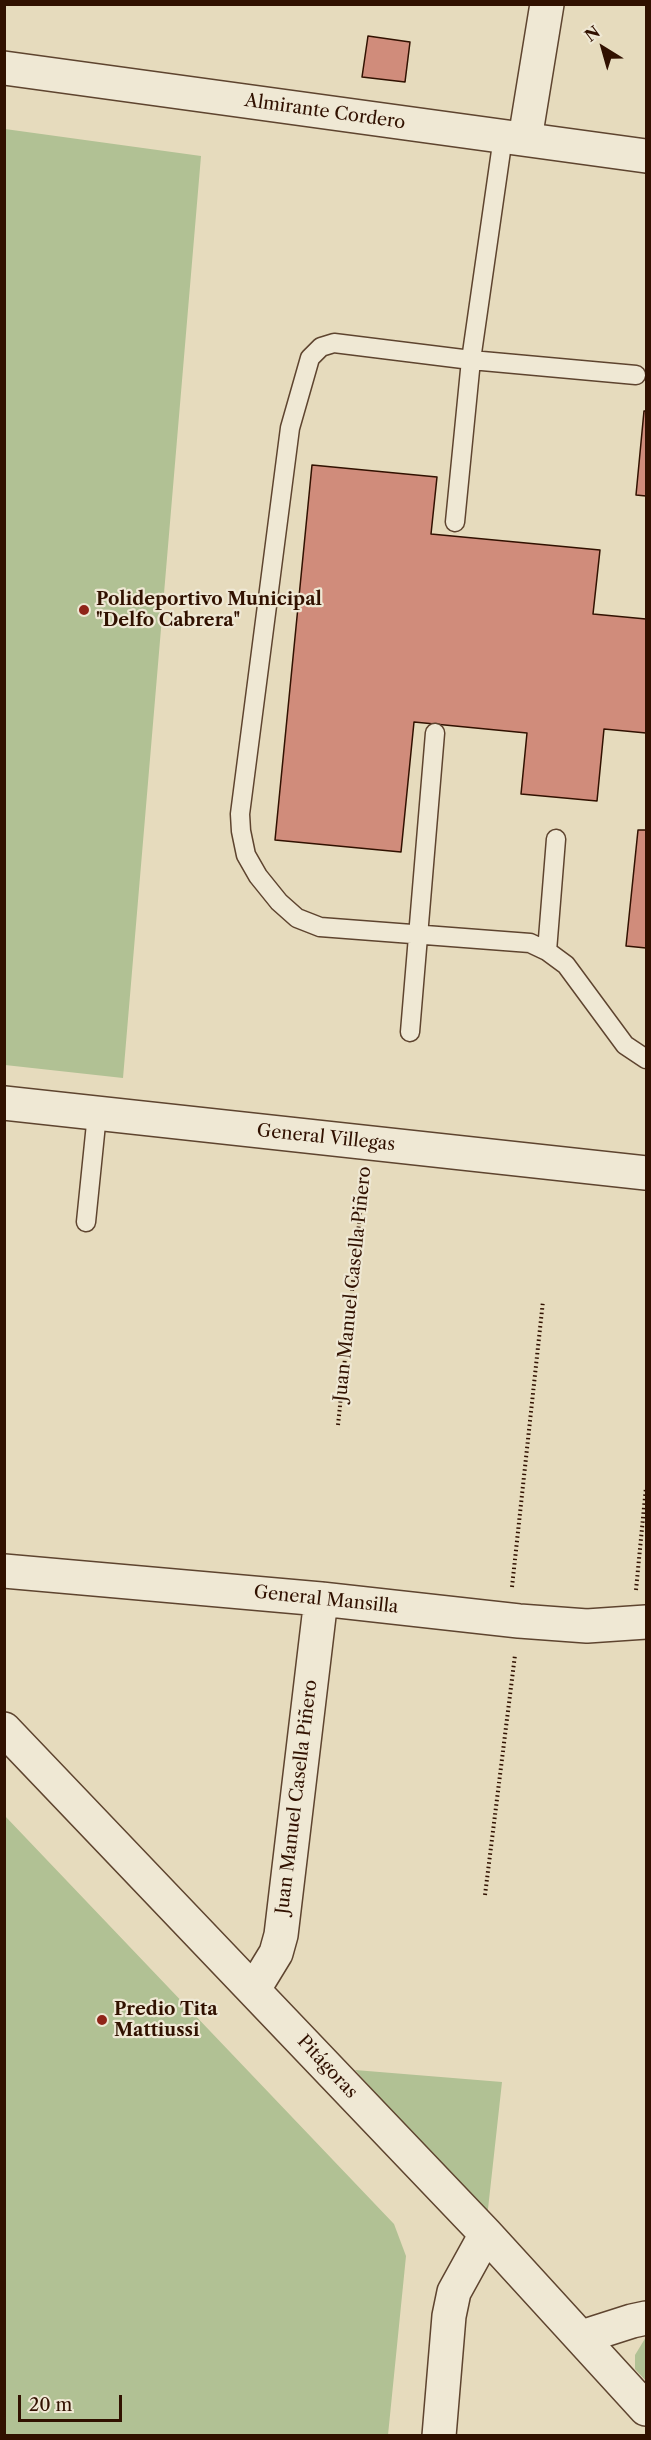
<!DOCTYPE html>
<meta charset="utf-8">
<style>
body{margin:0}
#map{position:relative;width:651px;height:2440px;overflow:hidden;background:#e6dbbd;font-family:"Libre Caslon Text",serif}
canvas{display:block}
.frame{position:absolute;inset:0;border:6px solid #311100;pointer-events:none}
.north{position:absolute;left:573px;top:18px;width:60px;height:60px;-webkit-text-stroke:4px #efe8d4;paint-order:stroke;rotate:323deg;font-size:16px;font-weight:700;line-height:24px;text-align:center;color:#311100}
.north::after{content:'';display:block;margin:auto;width:21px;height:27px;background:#311100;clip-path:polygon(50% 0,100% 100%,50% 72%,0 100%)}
.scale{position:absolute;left:18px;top:2395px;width:104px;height:27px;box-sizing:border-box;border:3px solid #311100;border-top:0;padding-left:8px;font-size:18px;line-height:21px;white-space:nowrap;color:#311100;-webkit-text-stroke:4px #efe8d4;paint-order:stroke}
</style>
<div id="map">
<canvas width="651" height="2440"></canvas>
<div class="frame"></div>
<div class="north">N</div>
<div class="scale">20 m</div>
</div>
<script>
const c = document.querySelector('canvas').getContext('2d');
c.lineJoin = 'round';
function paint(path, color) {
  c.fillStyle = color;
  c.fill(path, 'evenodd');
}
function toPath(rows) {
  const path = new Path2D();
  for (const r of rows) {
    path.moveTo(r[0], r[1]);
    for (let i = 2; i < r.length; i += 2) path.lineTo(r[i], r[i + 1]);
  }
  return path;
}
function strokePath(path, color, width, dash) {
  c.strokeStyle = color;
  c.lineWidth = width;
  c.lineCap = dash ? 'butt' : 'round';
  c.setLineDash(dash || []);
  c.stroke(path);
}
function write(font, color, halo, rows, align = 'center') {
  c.font = font + ' "Libre Caslon Text",serif';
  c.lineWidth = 4.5;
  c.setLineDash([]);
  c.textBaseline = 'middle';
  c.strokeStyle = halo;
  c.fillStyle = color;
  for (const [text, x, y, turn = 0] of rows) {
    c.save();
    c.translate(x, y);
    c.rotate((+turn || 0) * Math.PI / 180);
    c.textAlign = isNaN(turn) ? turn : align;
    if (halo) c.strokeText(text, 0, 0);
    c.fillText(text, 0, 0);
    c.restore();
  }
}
const green = toPath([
 [5,129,201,156,123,1078,5,1065],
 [5,1816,394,2224,406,2256,388,2435,5,2435],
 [355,2070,502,2082,487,2218],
 [646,2337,646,2381,635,2369,635,2355]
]);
const building = toPath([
 [368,36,410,42,405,82,362,77,368,36],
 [644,411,646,411,646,496,636,495,644,411],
 [312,465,437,477,431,534,600,550,593,614,646,619,646,733,604,729,597,801,521,794,527,733,414,722,401,852,275,840,312,465],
 [638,830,646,830,646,948,626,946,638,830]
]);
const path = toPath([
 [338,1425,364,1176],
 [512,1587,543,1301],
 [636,1590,646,1487],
 [485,1895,515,1655]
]);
const lane = toPath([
 [503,137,471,360,334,343,321,347,310,358,290,428,240,814,241,831,246,855,258,876,279,902,297,918,320,927,530,943,547,951,566,965,625,1045,646,1059],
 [455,522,471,360,636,375],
 [547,951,556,839],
 [410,1032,435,733],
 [86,1222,97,1114]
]);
const street = toPath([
 [4,68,646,156],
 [525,139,547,4],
 [4,1103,646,1173],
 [4,1571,321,1599,519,1621,587,1626,646,1622],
 [4,1729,486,2234,646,2409],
 [254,1989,276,1953,281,1935,321,1599],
 [582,2337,632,2321,646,2318],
 [439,2436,449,2316,454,2292,486,2234]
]);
const markers = [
 [84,610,6,"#8f2418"],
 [102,2020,6,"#8f2418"]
];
const streetNames = [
 ["Almirante Cordero",325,112,8],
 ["General Villegas",326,1138,6],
 ["Juan Manuel Casella Piñero",353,1284,-84],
 ["General Mansilla",326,1600,6],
 ["Juan Manuel Casella Piñero",297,1797,-83],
 ["Pitágoras",327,2067,47]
];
const poiNames = [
 ["Polideportivo Municipal",96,600],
 ["\"Delfo Cabrera\"",96,621],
 ["Predio Tita",114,2010],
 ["Mattiussi",114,2031]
];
paint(green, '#b1c194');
paint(building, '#d08c7b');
strokePath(building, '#311100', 1.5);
strokePath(lane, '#5e442f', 21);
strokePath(street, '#5e442f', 36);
strokePath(path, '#311100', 4, [1.5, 3]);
strokePath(lane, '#efe8d4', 18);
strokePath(street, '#efe8d4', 33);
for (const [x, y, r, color] of markers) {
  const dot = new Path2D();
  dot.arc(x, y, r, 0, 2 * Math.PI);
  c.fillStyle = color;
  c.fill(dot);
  strokePath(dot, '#efe8d4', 2);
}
write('18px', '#311100', '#efe8d4', streetNames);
write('bold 18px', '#311100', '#efe8d4', poiNames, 'left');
</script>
